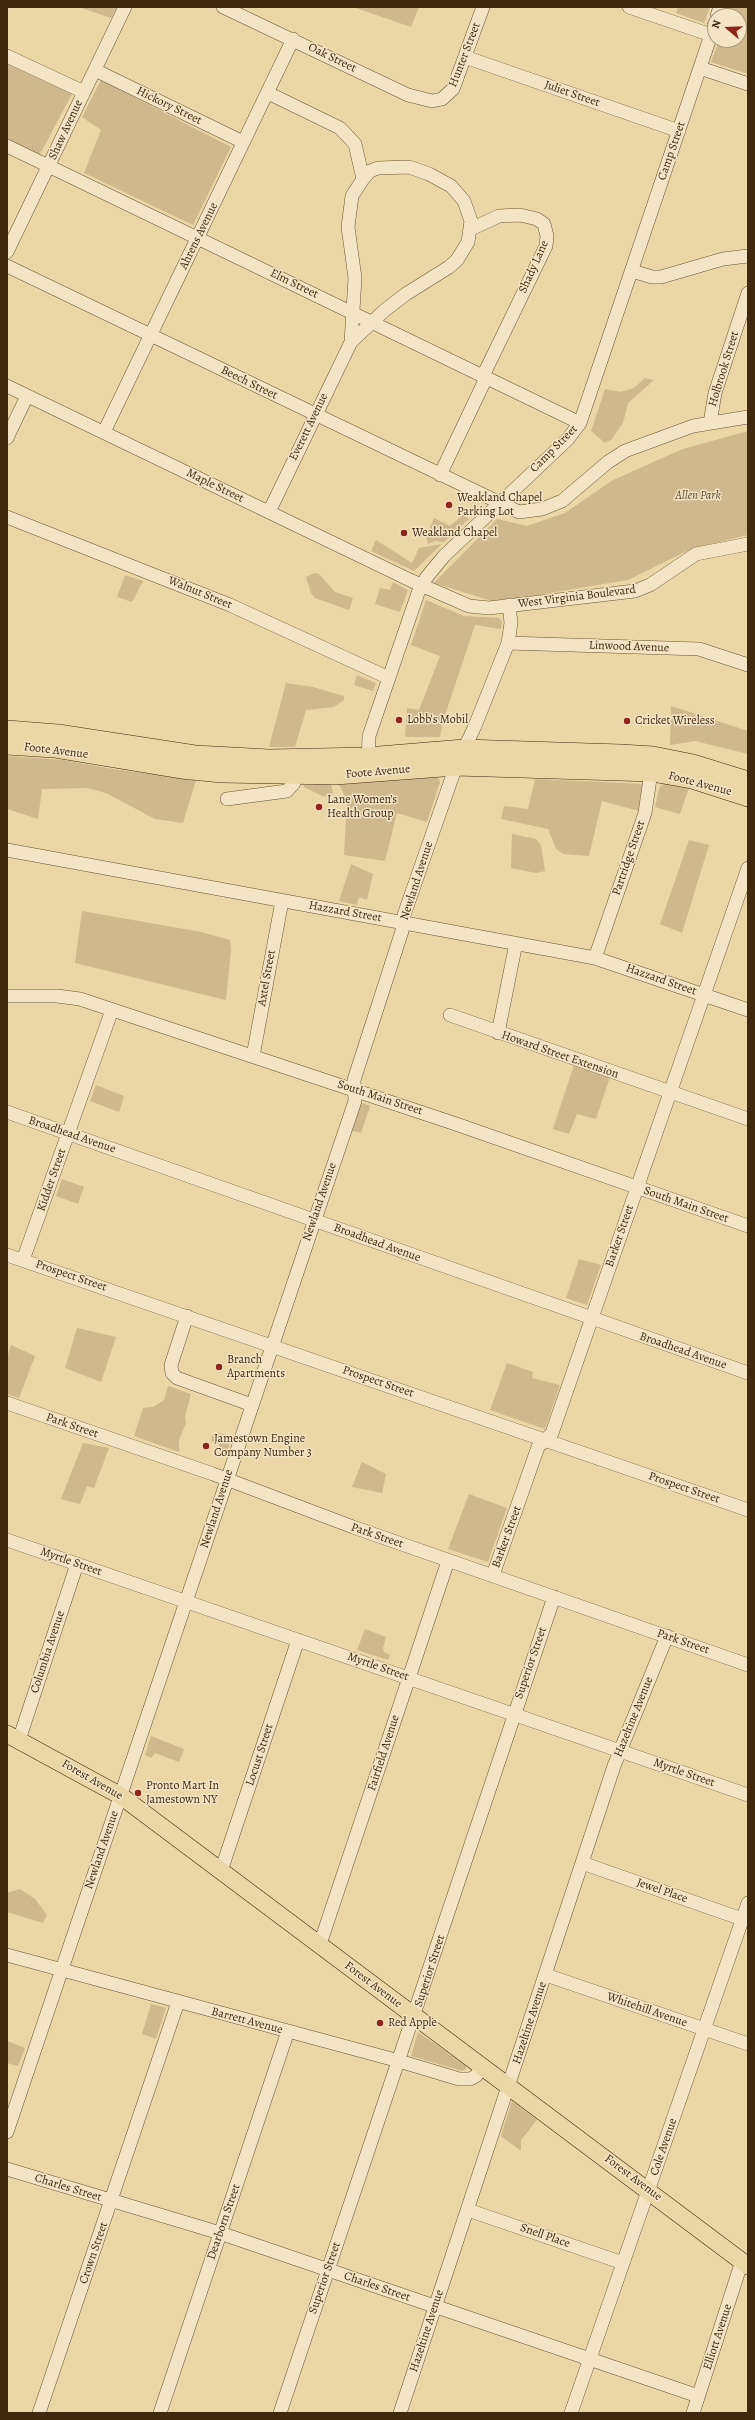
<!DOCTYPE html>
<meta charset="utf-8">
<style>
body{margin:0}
#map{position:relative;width:755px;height:2420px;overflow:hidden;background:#ebd6a5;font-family:Alegreya,serif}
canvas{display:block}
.frame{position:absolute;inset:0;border:8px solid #40280f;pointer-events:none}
.north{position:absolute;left:707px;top:8px;width:40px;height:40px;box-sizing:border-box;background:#f2e4c4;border:1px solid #ab997c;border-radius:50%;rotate:289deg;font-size:11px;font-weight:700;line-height:16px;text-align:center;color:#40280f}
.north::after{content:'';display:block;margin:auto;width:14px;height:18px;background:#8f2418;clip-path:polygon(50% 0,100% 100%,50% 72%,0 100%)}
</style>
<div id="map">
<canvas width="755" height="2420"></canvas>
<div class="frame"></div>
<div class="north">N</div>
</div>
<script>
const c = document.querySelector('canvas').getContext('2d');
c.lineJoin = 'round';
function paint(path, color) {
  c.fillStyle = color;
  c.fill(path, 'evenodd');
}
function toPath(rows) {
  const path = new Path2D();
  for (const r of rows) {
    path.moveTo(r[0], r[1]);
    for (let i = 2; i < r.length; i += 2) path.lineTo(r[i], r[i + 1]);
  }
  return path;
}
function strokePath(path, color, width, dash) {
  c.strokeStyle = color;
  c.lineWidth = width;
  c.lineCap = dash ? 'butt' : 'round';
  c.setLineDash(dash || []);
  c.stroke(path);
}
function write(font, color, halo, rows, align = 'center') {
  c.font = font + ' Alegreya,serif';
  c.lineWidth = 3;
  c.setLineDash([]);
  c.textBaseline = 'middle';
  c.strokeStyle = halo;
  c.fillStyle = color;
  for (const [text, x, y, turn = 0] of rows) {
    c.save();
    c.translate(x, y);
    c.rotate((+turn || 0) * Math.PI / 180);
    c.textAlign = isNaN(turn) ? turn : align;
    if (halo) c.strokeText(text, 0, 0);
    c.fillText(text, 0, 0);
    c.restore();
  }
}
const green = toPath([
 [79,7,117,7,111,18],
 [353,7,419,7,411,27],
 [678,7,710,7,704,23,676,13],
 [730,7,748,7,748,74,711,62,719,40,739,40,739,16,727,16],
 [7,64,72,94,39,156,7,141],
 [101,80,231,147,193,225,84,173,101,130,82,117],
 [645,378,654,380,628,403,623,423,612,439,605,443,591,431,605,389,621,392,634,388],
 [748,431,748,535,691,549,628,580,495,602,434,583,497,519,527,526,565,513,613,480,683,449],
 [463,515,469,519,444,542,435,541,428,544,426,536,434,518,450,526],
 [376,540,412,563,419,548,442,544,414,571,371,551],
 [315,573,319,574,335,592,353,598,349,610,315,598,311,593,306,577],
 [125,575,143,581,132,602,117,597],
 [393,582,408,590,400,612,375,604,380,588,390,590],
 [426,600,464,616,499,618,502,622,501,629,475,625,443,721,440,737,405,737,407,708,419,710,440,656,411,645],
 [357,675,376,683,373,691,354,685],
 [286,683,313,687,344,696,344,700,334,707,306,710,295,747,269,747],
 [671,706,748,731,748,754,695,741,670,745],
 [7,756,63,760,113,769,196,780,183,823,155,819,106,793,87,788,42,789,38,819,7,809],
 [437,776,440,782,427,822,397,813,385,861,344,855,347,801,339,784],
 [535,779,642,784,639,811,602,801,589,856,563,854,556,849,548,829,501,819,504,806,528,809],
 [663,783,689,788,680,814,655,807,659,789],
 [331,784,333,793,329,797,322,796,304,787,304,785],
 [512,834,536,839,541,845,545,871,536,873,511,868],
 [689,840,709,845,682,933,660,924],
 [351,864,373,874,367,900,359,897,357,905,339,901],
 [82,911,201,932,230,940,231,950,226,1000,75,963],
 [574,1065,610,1077,596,1119,577,1114,569,1134,553,1129],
 [96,1085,124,1096,119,1112,90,1101],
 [363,1103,370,1106,361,1133,352,1131,360,1106],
 [62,1179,84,1187,78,1204,56,1196],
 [579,1259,601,1265,587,1305,566,1298],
 [77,1328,116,1337,101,1382,65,1368],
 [11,1345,35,1356,19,1398,7,1394,7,1358],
 [507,1363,533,1372,532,1378,560,1385,545,1429,490,1410],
 [168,1386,191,1394,185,1417,186,1423,179,1440,179,1452,134,1436,143,1408,153,1407,164,1400],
 [217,1432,232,1437,227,1451,220,1449,219,1444,211,1441,213,1434,216,1434],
 [83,1443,109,1448,94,1488,87,1486,80,1504,61,1499],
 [362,1462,386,1474,382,1493,352,1487],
 [469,1494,507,1508,488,1562,448,1549],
 [365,1629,386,1637,383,1648,384,1652,390,1655,388,1660,357,1650],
 [151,1736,184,1749,179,1762,155,1753,151,1758,145,1755],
 [20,1889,35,1899,47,1915,43,1923,7,1912,7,1893],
 [151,2004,166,2008,156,2039,142,2034],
 [418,2032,466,2066,466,2069,462,2071,411,2056],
 [7,2041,25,2048,18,2066,7,2063],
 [512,2101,537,2120,521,2140,521,2151,501,2136]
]);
const minor = toPath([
 [223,7,408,95,432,101,442,99,453,89,483,7],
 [629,7,711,35],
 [717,16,720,7],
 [7,56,84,92],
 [465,57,679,131],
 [700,68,748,84],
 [95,70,243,142],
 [268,93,340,128,355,144,363,179],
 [7,146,580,423],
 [471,229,499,216,520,215,537,219,544,224,547,236,546,246,483,376],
 [7,252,125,7],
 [7,266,519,512,542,509,562,501,608,462,625,451,693,426,748,417],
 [632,271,652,277,661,277,723,259,748,256],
 [7,386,412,581,469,606,489,608,635,591,650,585,696,554,748,544],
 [710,423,715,393,748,293],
 [104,432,293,39],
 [7,438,27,396],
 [440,475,486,378],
 [269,512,351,342,385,310,406,294,449,267,457,260,468,242,471,221,464,201,451,186,429,174,409,167,378,168,370,171,363,179,352,196,348,227,355,278,351,342],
 [7,517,230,605,389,678],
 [508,643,699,649,748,665],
 [368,765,369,736,418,593,426,578,444,556,567,440,580,423,715,23],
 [227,799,287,791,294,783,294,766],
 [7,850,595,958,748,1010],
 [595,958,645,813,652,765],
 [7,996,57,996,80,999,104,1007,453,1123,748,1226],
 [450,1015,748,1119],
 [498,1033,516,943],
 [253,1056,282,901],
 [7,1112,748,1373],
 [7,1255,748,1510],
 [23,1260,112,1010],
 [187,1316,171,1365,172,1373,177,1378,252,1405],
 [7,1403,213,1474,353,1527,748,1665],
 [7,1540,748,1795],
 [493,1575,538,1447,552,1433,748,868],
 [19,1740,77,1564],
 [582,1863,742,1919],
 [221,1871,298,1640],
 [320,1944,448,1561],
 [7,1955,399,2061,459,2079,470,2079,476,2076,482,2067],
 [546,1975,748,2044],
 [7,2132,355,1101,354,1080,402,931,404,915,456,766,475,726,508,643,511,623,509,605],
 [7,2169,220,2233,698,2396],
 [468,2210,623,2263],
 [39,2413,178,2002],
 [160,2413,288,2031],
 [280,2413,554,1597],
 [400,2413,614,1766,667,1636],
 [571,2413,748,1903],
 [693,2413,742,2261]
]);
const major = toPath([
 [7,1734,121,1796,748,2266]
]);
const highway = toPath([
 [7,730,58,734,195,755,269,759,367,757,464,749,621,754,653,756,693,764,748,781],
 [7,745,54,748,181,769,222,773,335,775,456,766,652,772,692,779,748,797]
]);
const markers = [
 [449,505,4,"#8f2418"],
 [404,533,4,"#8f2418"],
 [399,720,4,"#8f2418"],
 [627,721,4,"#8f2418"],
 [319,807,4,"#8f2418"],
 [219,1367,4,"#8f2418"],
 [206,1446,4,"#8f2418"],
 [138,1793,4,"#8f2418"],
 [380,2023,4,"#8f2418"]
];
const streetNames = [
 ["Hunter Street",465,55,-69],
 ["Oak Street",332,58,26],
 ["Juliet Street",572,94,19],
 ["Hickory Street",169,106,26],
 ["Shaw Avenue",66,130,-65],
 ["Camp Street",672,151,-71],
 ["Ahrens Avenue",199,236,-64],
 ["Shady Lane",534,267,-66],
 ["Elm Street",294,284,26],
 ["Holbrook Street",724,369,-73],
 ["Beech Street",249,383,26],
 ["Everett Avenue",309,427,-64],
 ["Camp Street",554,449,-45],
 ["Maple Street",215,486,26],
 ["Walnut Street",200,593,22],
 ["West Virginia Boulevard",577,597,-7],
 ["Linwood Avenue",629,647,2],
 ["Foote Avenue",56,751,7],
 ["Foote Avenue",378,772,-5],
 ["Foote Avenue",700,784,15],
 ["Partridge Street",629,858,-71],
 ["Newland Avenue",417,881,-72],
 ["Hazzard Street",345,912,10],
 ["Axtel Street",267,978,-80],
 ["Hazzard Street",661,980,19],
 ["Howard Street Extension",560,1055,19],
 ["South Main Street",380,1098,18],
 ["Broadhead Avenue",72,1135,19],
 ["Kidder Street",52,1180,-71],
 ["Newland Avenue",320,1202,-71],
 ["South Main Street",686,1205,19],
 ["Barker Street",620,1236,-71],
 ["Broadhead Avenue",377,1243,20],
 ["Prospect Street",71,1276,19],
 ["Broadhead Avenue",683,1351,19],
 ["Prospect Street",378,1382,19],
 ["Park Street",72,1426,19],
 ["Prospect Street",684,1488,19],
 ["Newland Avenue",217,1509,-72],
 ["Park Street",377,1536,19],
 ["Barker Street",507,1537,-70],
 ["Myrtle Street",71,1562,19],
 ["Park Street",683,1642,19],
 ["Columbia Avenue",48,1652,-72],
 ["Superior Street",531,1663,-71],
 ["Myrtle Street",378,1667,19],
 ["Hazeltine Avenue",634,1717,-68],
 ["Fairfield Avenue",384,1753,-72],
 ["Locust Street",260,1755,-72],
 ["Myrtle Street",684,1773,19],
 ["Forest Avenue",92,1780,30],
 ["Newland Avenue",102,1850,-71],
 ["Jewel Place",662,1891,19],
 ["Superior Street",430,1971,-72],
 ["Forest Avenue",373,1985,37],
 ["Whitehill Avenue",647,2010,19],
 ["Barrett Avenue",247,2021,15],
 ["Hazeltine Avenue",530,2023,-72],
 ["Cole Avenue",664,2147,-71],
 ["Forest Avenue",633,2178,37],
 ["Charles Street",68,2188,17],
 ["Dearborn Street",224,2222,-71],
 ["Snell Place",545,2236,19],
 ["Crown Street",94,2253,-71],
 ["Superior Street",325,2278,-71],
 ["Charles Street",377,2287,19],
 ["Hazeltine Avenue",427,2331,-72],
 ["Elliott Avenue",718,2337,-72]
];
const parkNames = [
 ["Allen Park",698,496]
];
const poiNames = [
 ["Weakland Chapel",457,498],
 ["Parking Lot",457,512],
 ["Weakland Chapel",412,533],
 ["Lobb's Mobil",407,720],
 ["Cricket Wireless",635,721],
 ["Lane Women’s",327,800],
 ["Health Group",327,814],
 ["Branch",227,1360],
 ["Apartments",227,1374],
 ["Jamestown Engine",214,1439],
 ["Company Number 3",214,1453],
 ["Pronto Mart In",146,1786],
 ["Jamestown NY",146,1800],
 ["Red Apple",388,2023]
];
paint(green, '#ceb88c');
strokePath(minor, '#6b5434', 14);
strokePath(major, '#40280f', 18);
strokePath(highway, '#40280f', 20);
strokePath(minor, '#f2e4c4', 13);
strokePath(major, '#ebd6a5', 17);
strokePath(highway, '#ebd6a5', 19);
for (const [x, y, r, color] of markers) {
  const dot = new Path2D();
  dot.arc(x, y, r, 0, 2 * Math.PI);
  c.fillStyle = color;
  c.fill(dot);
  strokePath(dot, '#f2e4c4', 1.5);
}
write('12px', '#40280f', '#f2e4c4', streetNames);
write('italic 12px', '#5c4528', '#f2e4c4', parkNames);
write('12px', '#40280f', '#f2e4c4', poiNames, 'left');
</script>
